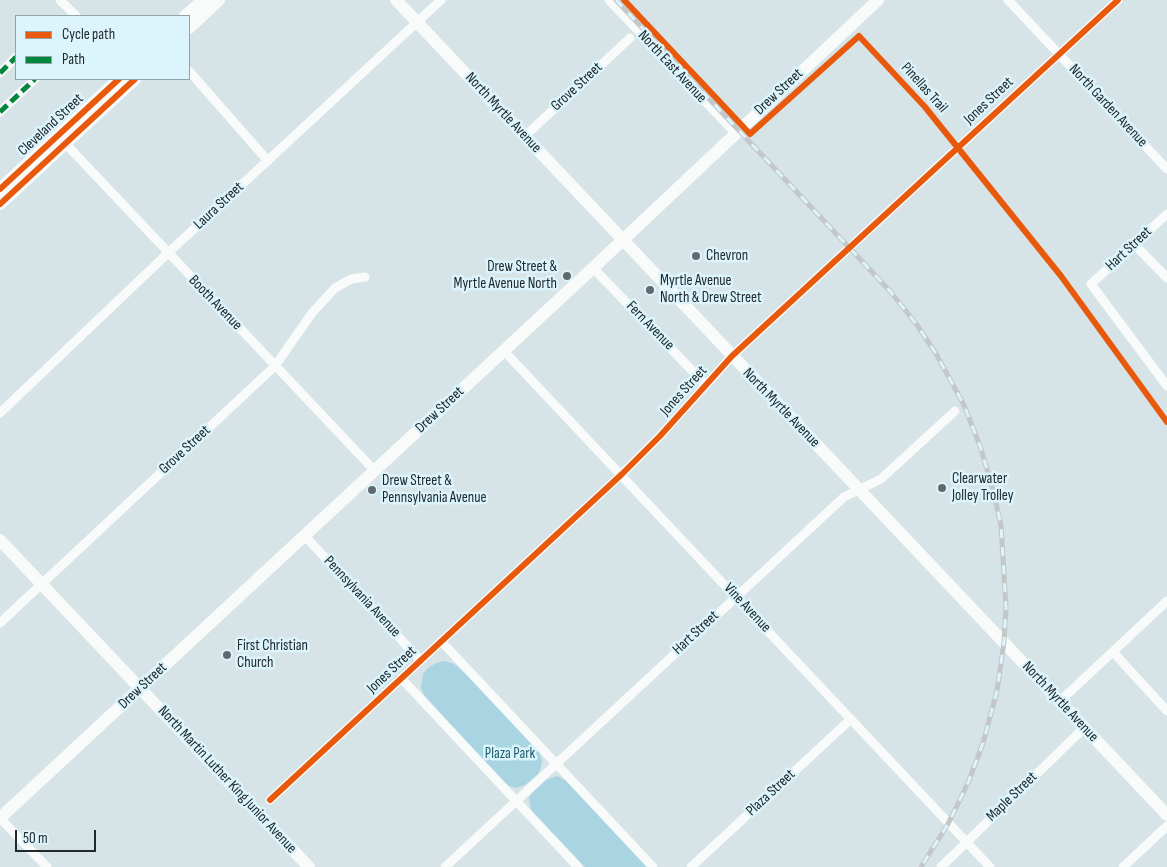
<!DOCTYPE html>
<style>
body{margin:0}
#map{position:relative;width:1167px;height:867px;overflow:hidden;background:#d6e3e7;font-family:"Sofia Sans Condensed",sans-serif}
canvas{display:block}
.legend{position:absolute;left:15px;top:15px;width:175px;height:65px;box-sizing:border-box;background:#dcf4fc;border:1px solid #91a3a9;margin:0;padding:6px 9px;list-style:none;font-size:15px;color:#20292c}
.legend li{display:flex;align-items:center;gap:10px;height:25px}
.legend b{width:25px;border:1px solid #91a3a9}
.scale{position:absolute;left:15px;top:830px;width:81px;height:22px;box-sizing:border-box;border:2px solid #20292c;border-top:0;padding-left:6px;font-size:15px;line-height:18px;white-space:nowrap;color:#20292c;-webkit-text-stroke:4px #dcf4fc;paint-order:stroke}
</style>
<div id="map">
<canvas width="1167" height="867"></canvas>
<ul class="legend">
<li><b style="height:6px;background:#e8590c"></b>Cycle path</li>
<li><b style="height:6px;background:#00873e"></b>Path</li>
</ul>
<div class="scale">50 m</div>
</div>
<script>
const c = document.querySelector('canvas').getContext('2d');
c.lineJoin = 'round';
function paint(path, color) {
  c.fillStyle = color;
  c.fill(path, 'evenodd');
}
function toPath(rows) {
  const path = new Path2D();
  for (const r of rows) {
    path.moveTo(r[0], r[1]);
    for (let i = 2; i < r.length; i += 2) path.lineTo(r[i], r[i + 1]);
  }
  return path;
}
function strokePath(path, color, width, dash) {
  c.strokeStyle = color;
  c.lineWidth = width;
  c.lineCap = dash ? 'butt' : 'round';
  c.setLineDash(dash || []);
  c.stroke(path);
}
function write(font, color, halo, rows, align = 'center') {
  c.font = font + ' "Sofia Sans Condensed",sans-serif';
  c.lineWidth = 5;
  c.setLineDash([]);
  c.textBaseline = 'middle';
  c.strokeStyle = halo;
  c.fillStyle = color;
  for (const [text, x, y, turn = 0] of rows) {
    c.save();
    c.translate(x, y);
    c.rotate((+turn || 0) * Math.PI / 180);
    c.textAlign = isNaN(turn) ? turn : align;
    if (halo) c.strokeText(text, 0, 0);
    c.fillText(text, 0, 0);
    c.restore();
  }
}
const green = toPath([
 [445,661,454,664,464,672,539,751,542,761,541,767,538,774,525,785,516,788,509,786,502,781,425,696,421,688,423,674,428,668,436,663],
 [557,776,567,781,647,867,585,867,531,810,529,797,533,792,546,780]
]);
const street = toPath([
 [60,0,76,16],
 [609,0,735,133],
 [1008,0,1167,169],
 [189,71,268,161],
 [0,73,16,57],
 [0,112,35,79],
 [525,136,630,38],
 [63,141,374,470],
 [1167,214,1091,284,1167,386],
 [1135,245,1167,278],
 [593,268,706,385],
 [504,351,990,867],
 [0,413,168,253,441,0],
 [304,535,420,660],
 [0,623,275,366,312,313,335,288,351,279,365,277],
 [441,641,653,867],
 [1113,652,1167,711],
 [401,678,578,867],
 [1059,702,1167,601],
 [270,800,622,474,660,436,732,356,1118,0],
 [0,818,47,867],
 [445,867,844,497,881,479,955,411],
 [691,867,851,719],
 [941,867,1084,728],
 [1123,867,1167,826]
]);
const secondary = toPath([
 [396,0,1167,815],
 [185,16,203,0],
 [189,28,219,0],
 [0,189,119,79],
 [0,204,135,79],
 [0,540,309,867],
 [0,818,593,268,878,0]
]);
const rail = toPath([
 [616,0,890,291,917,325,935,352,964,405,980,446,992,486,1001,525,1006,608,1004,642,997,691,983,743,968,783,948,824,921,867]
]);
const quiet = toPath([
 [0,73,16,57],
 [0,112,35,79]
]);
const cycleway = toPath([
 [624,0,750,134,859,36,925,107,1061,276,1167,422],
 [0,189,119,79],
 [0,204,135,79],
 [270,800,622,474,660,436,732,356,1118,0]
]);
const markers = [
 [696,256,5,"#606a6d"],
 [567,276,5,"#606a6d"],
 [650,290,5,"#606a6d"],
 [942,488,5,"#606a6d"],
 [372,490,5,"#606a6d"],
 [227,655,5,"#606a6d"]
];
const streetNames = [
 ["North East Avenue",672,67,47],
 ["Grove Street",577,87,-43],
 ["Pinellas Trail",924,88,48],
 ["Drew Street",779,92,-43],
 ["Jones Street",989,101,-43],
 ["North Garden Avenue",1108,106,47],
 ["North Myrtle Avenue",503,113,47],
 ["Cleveland Street",51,125,-43],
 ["Laura Street",219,206,-43],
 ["Hart Street",1129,249,-43],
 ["Booth Avenue",215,303,46],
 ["Fern Avenue",650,326,46],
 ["Jones Street",684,391,-48],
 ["North Myrtle Avenue",781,408,46],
 ["Drew Street",440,410,-43],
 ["Grove Street",185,450,-43],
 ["Pennsylvania Avenue",362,597,47],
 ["Vine Avenue",747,608,47],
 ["Hart Street",696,633,-43],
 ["Jones Street",392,670,-43],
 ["Drew Street",143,686,-43],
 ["North Myrtle Avenue",1060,702,47],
 ["North Martin Luther King Junior Avenue",227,780,47],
 ["Plaza Street",771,793,-43],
 ["Maple Street",1012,797,-44]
];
const poiNames = [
 ["Chevron",706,256],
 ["Drew Street &",557,267,"right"],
 ["Myrtle Avenue North",557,284,"right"],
 ["Myrtle Avenue",660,281],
 ["North & Drew Street",660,298],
 ["Clearwater",952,479],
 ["Jolley Trolley",952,496],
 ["Drew Street &",382,481],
 ["Pennsylvania Avenue",382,498],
 ["First Christian",237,646],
 ["Church",237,663]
];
const parkNames = [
 ["Plaza Park",510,754]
];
paint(green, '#a9d5e2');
strokePath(street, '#f9fbfb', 9);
strokePath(secondary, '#f9fbfb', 12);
strokePath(rail, '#c3c7c8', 5);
strokePath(rail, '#dcf4fc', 3, [9]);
strokePath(quiet, '#00873e', 5, [10, 5]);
strokePath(cycleway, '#e8590c', 6);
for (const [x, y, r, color] of markers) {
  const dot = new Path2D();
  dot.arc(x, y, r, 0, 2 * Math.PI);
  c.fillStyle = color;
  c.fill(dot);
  strokePath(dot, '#dcf4fc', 2);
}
write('15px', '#20292c', '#dcf4fc', streetNames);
write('15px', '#20292c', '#dcf4fc', poiNames, 'left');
write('15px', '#1c5c6c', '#dcf4fc', parkNames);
</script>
